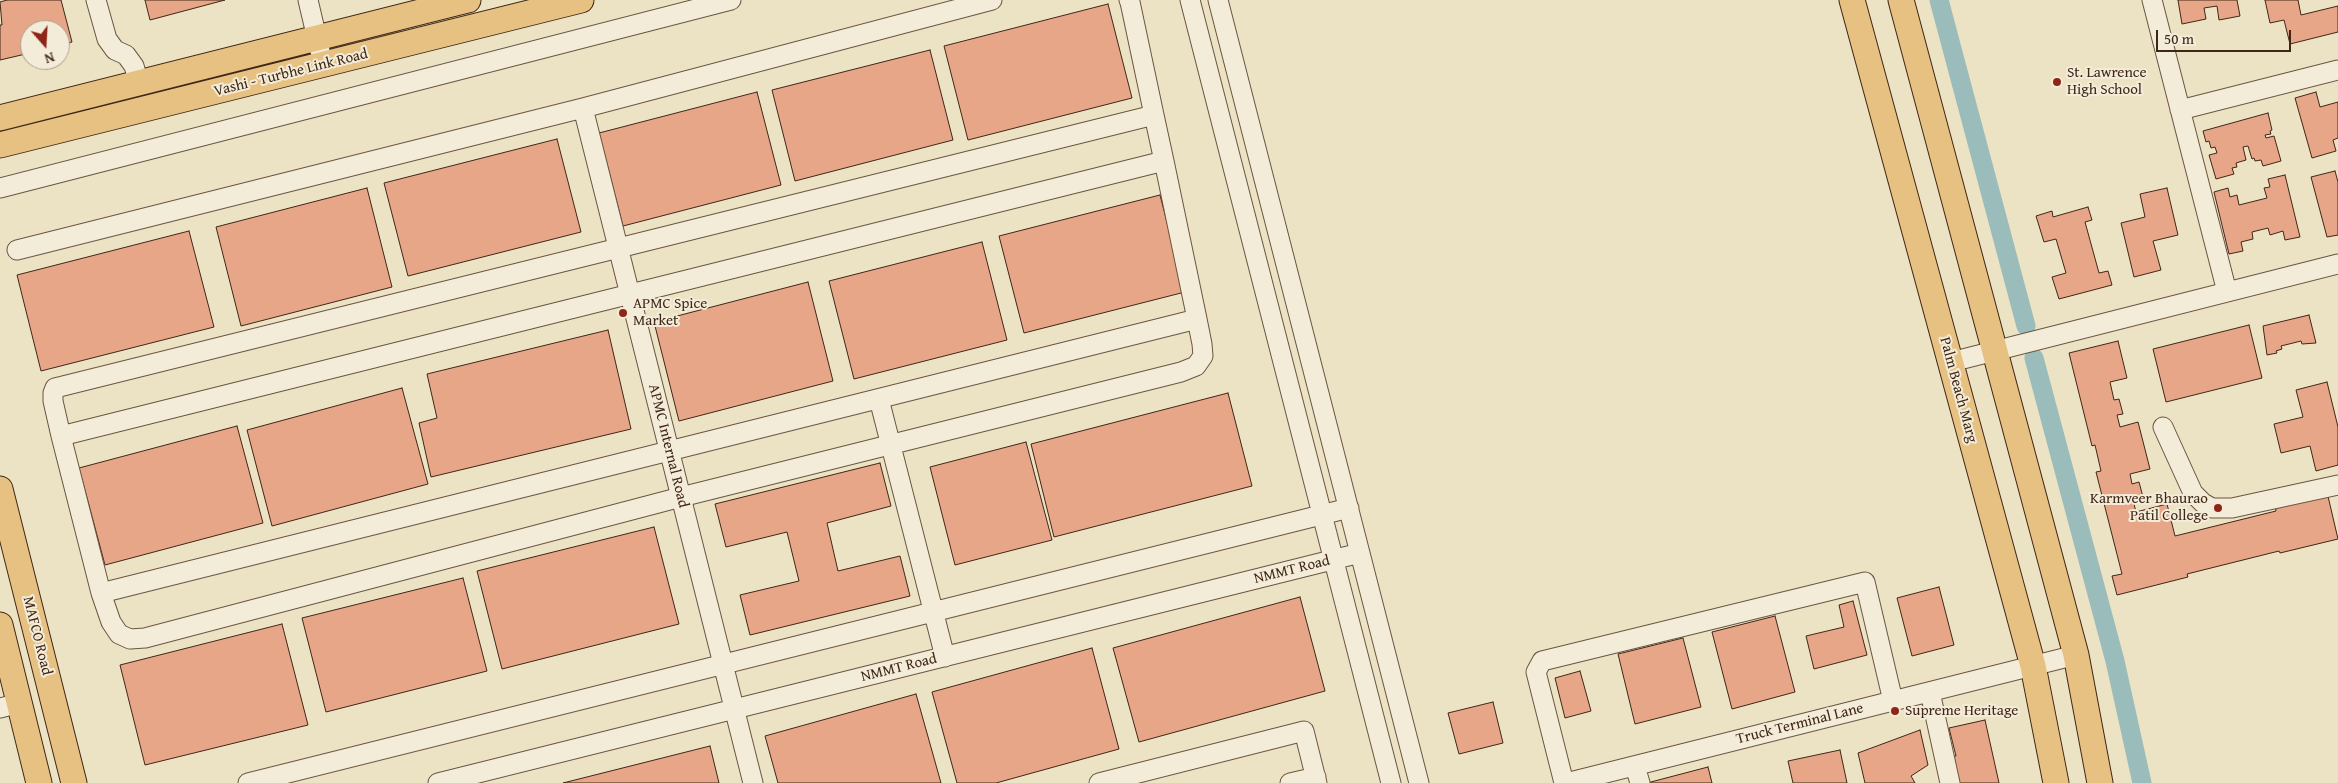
<!DOCTYPE html>
<style>
body{margin:0}
#map{position:relative;width:2338px;height:783px;overflow:hidden;background:#ece2c4;font-family:"Gentium Book Plus",serif}
canvas{display:block}
.north{position:absolute;left:20px;top:20px;width:50px;height:50px;box-sizing:border-box;background:#f3ecd9;border:1px solid #ab9d8b;border-radius:50%;rotate:161deg;font-size:14px;font-weight:700;line-height:20px;text-align:center;color:#402617}
.north::after{content:'';display:block;margin:auto;width:18px;height:22px;background:#8f2418;clip-path:polygon(50% 0,100% 100%,50% 72%,0 100%)}
.scale{position:absolute;left:2156px;top:30px;width:135px;height:22px;box-sizing:border-box;border:2px solid #402617;border-top:0;padding-left:6px;font-size:15px;line-height:18px;white-space:nowrap;color:#402617;-webkit-text-stroke:4px #f3ecd9;paint-order:stroke}
</style>
<div id="map">
<canvas width="2338" height="783"></canvas>
<div class="north">N</div>
<div class="scale">50 m</div>
</div>
<script>
const c = document.querySelector('canvas').getContext('2d');
c.lineJoin = 'round';
function toPath(rows) {
  const path = new Path2D();
  for (const r of rows) {
    path.moveTo(r[0], r[1]);
    for (let i = 2; i < r.length; i += 2) path.lineTo(r[i], r[i + 1]);
  }
  return path;
}
function strokePath(path, color, width, dash) {
  c.strokeStyle = color;
  c.lineWidth = width;
  c.lineCap = dash ? 'butt' : 'round';
  c.setLineDash(dash || []);
  c.stroke(path);
}
function paint(path, color) {
  c.fillStyle = color;
  c.fill(path, 'evenodd');
}
function write(font, color, halo, rows, align = 'center') {
  c.font = font + ' "Gentium Book Plus",serif';
  c.lineWidth = 4;
  c.setLineDash([]);
  c.textBaseline = 'middle';
  c.strokeStyle = halo;
  c.fillStyle = color;
  for (const [text, x, y, turn = 0] of rows) {
    c.save();
    c.translate(x, y);
    c.rotate((+turn || 0) * Math.PI / 180);
    c.textAlign = isNaN(turn) ? turn : align;
    if (halo) c.strokeText(text, 0, 0);
    c.fillText(text, 0, 0);
    c.restore();
  }
}
const canal = toPath([
 [1939,0,2026,326],
 [2034,358,2115,661,2142,783]
]);
const building = toPath([
 [7,0,61,0,72,42,60,45,60,30,30,30,30,53,0,60,0,25,2,25,0,2,7,0],
 [145,0,225,0,150,20,145,0],
 [2178,0,2237,0,2240,16,2219,20,2217,6,2204,8,2206,19,2182,24,2178,0],
 [2265,0,2298,0,2301,15,2338,6,2338,32,2290,44,2284,20,2270,23,2265,0],
 [1108,4,1132,98,968,140,944,46,1108,4],
 [930,50,953,140,795,181,772,90,930,50],
 [757,92,781,185,623,226,599,133,757,92],
 [2316,92,2320,107,2338,102,2338,138,2333,140,2336,151,2312,158,2295,98,2316,92],
 [2268,113,2272,130,2270,131,2271,134,2265,135,2266,138,2274,136,2281,161,2263,166,2261,160,2255,161,2254,158,2252,159,2248,146,2243,147,2246,160,2236,163,2237,167,2232,168,2234,174,2216,179,2209,155,2217,153,2215,147,2211,148,2209,141,2206,142,2203,131,2268,113],
 [557,139,581,232,408,276,384,183,557,139],
 [2335,171,2338,182,2338,235,2327,237,2311,177,2335,171],
 [2285,175,2300,237,2285,240,2283,231,2270,235,2268,228,2252,232,2253,239,2241,242,2243,251,2229,254,2214,192,2228,188,2230,197,2237,195,2239,205,2267,198,2264,188,2270,187,2268,179,2285,175],
 [367,188,392,287,241,326,216,227,367,188],
 [2167,188,2178,235,2153,241,2161,270,2134,277,2121,223,2145,217,2140,194,2167,188],
 [1160,195,1185,292,1024,333,999,236,1160,195],
 [2088,207,2092,220,2085,222,2099,273,2108,271,2112,285,2059,299,2052,277,2066,273,2056,239,2044,242,2036,216,2052,211,2053,217,2088,207],
 [189,231,214,327,41,371,17,275,189,231],
 [982,242,1007,340,854,379,829,281,982,242],
 [808,282,833,381,679,421,654,322,808,282],
 [2309,315,2316,343,2302,344,2301,341,2281,346,2282,349,2276,351,2277,353,2267,355,2263,326,2309,315],
 [2249,325,2262,378,2166,402,2153,349,2249,325],
 [608,330,631,429,431,477,419,423,437,418,427,374,608,330],
 [2118,341,2127,378,2110,382,2114,400,2119,399,2123,414,2117,415,2120,427,2138,422,2150,469,2130,474,2132,484,2139,482,2143,497,2133,500,2136,512,2167,504,2175,536,2276,511,2275,505,2327,492,2338,539,2280,553,2279,551,2187,574,2188,577,2117,595,2112,576,2122,574,2096,472,2101,471,2095,445,2092,446,2069,353,2118,341],
 [2327,382,2338,427,2338,465,2316,471,2310,446,2281,453,2274,424,2303,417,2296,390,2327,382],
 [402,388,428,484,272,526,247,430,402,388],
 [1228,393,1252,486,1054,537,1031,444,1228,393],
 [237,426,263,523,105,565,79,468,237,426],
 [1026,442,1052,540,955,565,930,467,1026,442],
 [880,463,891,506,827,523,838,571,900,556,910,596,750,635,740,595,799,581,787,532,726,547,715,504,880,463],
 [654,527,679,624,502,669,477,571,654,527],
 [463,578,487,671,326,712,302,618,463,578],
 [1939,587,1954,645,1912,656,1897,598,1939,587],
 [1300,597,1325,691,1139,742,1113,648,1300,597],
 [1853,601,1867,655,1814,669,1806,636,1844,627,1839,605,1853,601],
 [1775,616,1795,692,1732,709,1712,632,1775,616],
 [282,624,308,725,145,765,120,665,282,624],
 [1683,638,1701,707,1635,724,1618,654,1683,638],
 [1092,648,1119,749,996,783,957,783,932,692,1092,648],
 [1580,671,1591,711,1565,718,1555,678,1580,671],
 [916,694,941,783,778,783,765,736,916,694],
 [1493,702,1503,743,1459,754,1448,713,1493,702],
 [1985,720,1999,783,1954,783,1948,757,1956,756,1949,728,1985,720],
 [1920,730,1928,765,1911,776,1915,783,1865,783,1858,753,1920,730],
 [710,746,719,783,563,783,710,746],
 [1840,750,1847,783,1793,783,1788,761,1840,750],
 [1708,767,1712,783,1647,783,1708,767]
]);
const minor = toPath([
 [96,0,107,39,115,50,126,55,134,66,139,83],
 [308,0,320,51],
 [1129,0,1130,2,1154,115,1164,161,1197,319,1202,344,1203,356,1196,366,1181,372,681,497,145,638,130,639,119,634,111,622,101,593,61,436,53,401,53,393,55,388,1154,115],
 [1190,0,1391,783],
 [1218,0,1419,783],
 [2152,0,2227,292],
 [583,108,753,783],
 [2180,110,2338,70],
 [0,188,731,0],
 [17,250,583,108,992,0],
 [1951,362,2338,264],
 [879,399,945,657],
 [2163,427,2193,493,2203,503,2212,508,2232,508,2338,485],
 [61,436,1164,161],
 [101,593,1197,319],
 [1930,692,1950,783],
 [0,708,19,703],
 [1635,766,1640,783],
 [248,783,1349,508],
 [438,783,1360,553],
 [1099,783,1304,731,1317,783],
 [1290,783,1316,777],
 [1564,783,1536,672,1542,661,1865,582,1893,701],
 [1566,783,2076,655]
]);
const major = toPath([
 [1852,0,2033,666,2056,783],
 [1901,0,2076,655,2100,783],
 [0,118,468,0],
 [0,145,581,0],
 [0,489,74,783],
 [0,625,39,783]
]);
const markers = [
 [2057,82,5,"#8f2418"],
 [623,313,5,"#8f2418"],
 [2218,508,5,"#8f2418"],
 [1895,711,5,"#8f2418"]
];
const streetNames = [
 ["Vashi - Turbhe Link Road",291,73,-14],
 ["Palm Beach Marg",1958,390,75],
 ["APMC Internal Road",668,446,76],
 ["NMMT Road",1292,570,-14],
 ["MAFCO Road",37,636,76],
 ["NMMT Road",899,668,-14],
 ["Truck Terminal Lane",1800,724,-14]
];
const poiNames = [
 ["St. Lawrence",2067,73],
 ["High School",2067,90],
 ["APMC Spice",633,304],
 ["Market",633,321],
 ["Karmveer Bhaurao",2208,499,"right"],
 ["Patil College",2208,516,"right"],
 ["Supreme Heritage",1905,711]
];
strokePath(canal, '#9abcba', 19);
paint(building, '#e6a687');
strokePath(building, '#402617', 1);
strokePath(minor, '#6b5542', 21);
strokePath(major, '#402617', 27);
strokePath(minor, '#f3ecd9', 19);
strokePath(major, '#e6c182', 25);
for (const [x, y, r, color] of markers) {
  const dot = new Path2D();
  dot.arc(x, y, r, 0, 2 * Math.PI);
  c.fillStyle = color;
  c.fill(dot);
  strokePath(dot, '#f3ecd9', 2);
}
write('15px', '#402617', '#f3ecd9', streetNames);
write('15px', '#402617', '#f3ecd9', poiNames, 'left');
</script>
